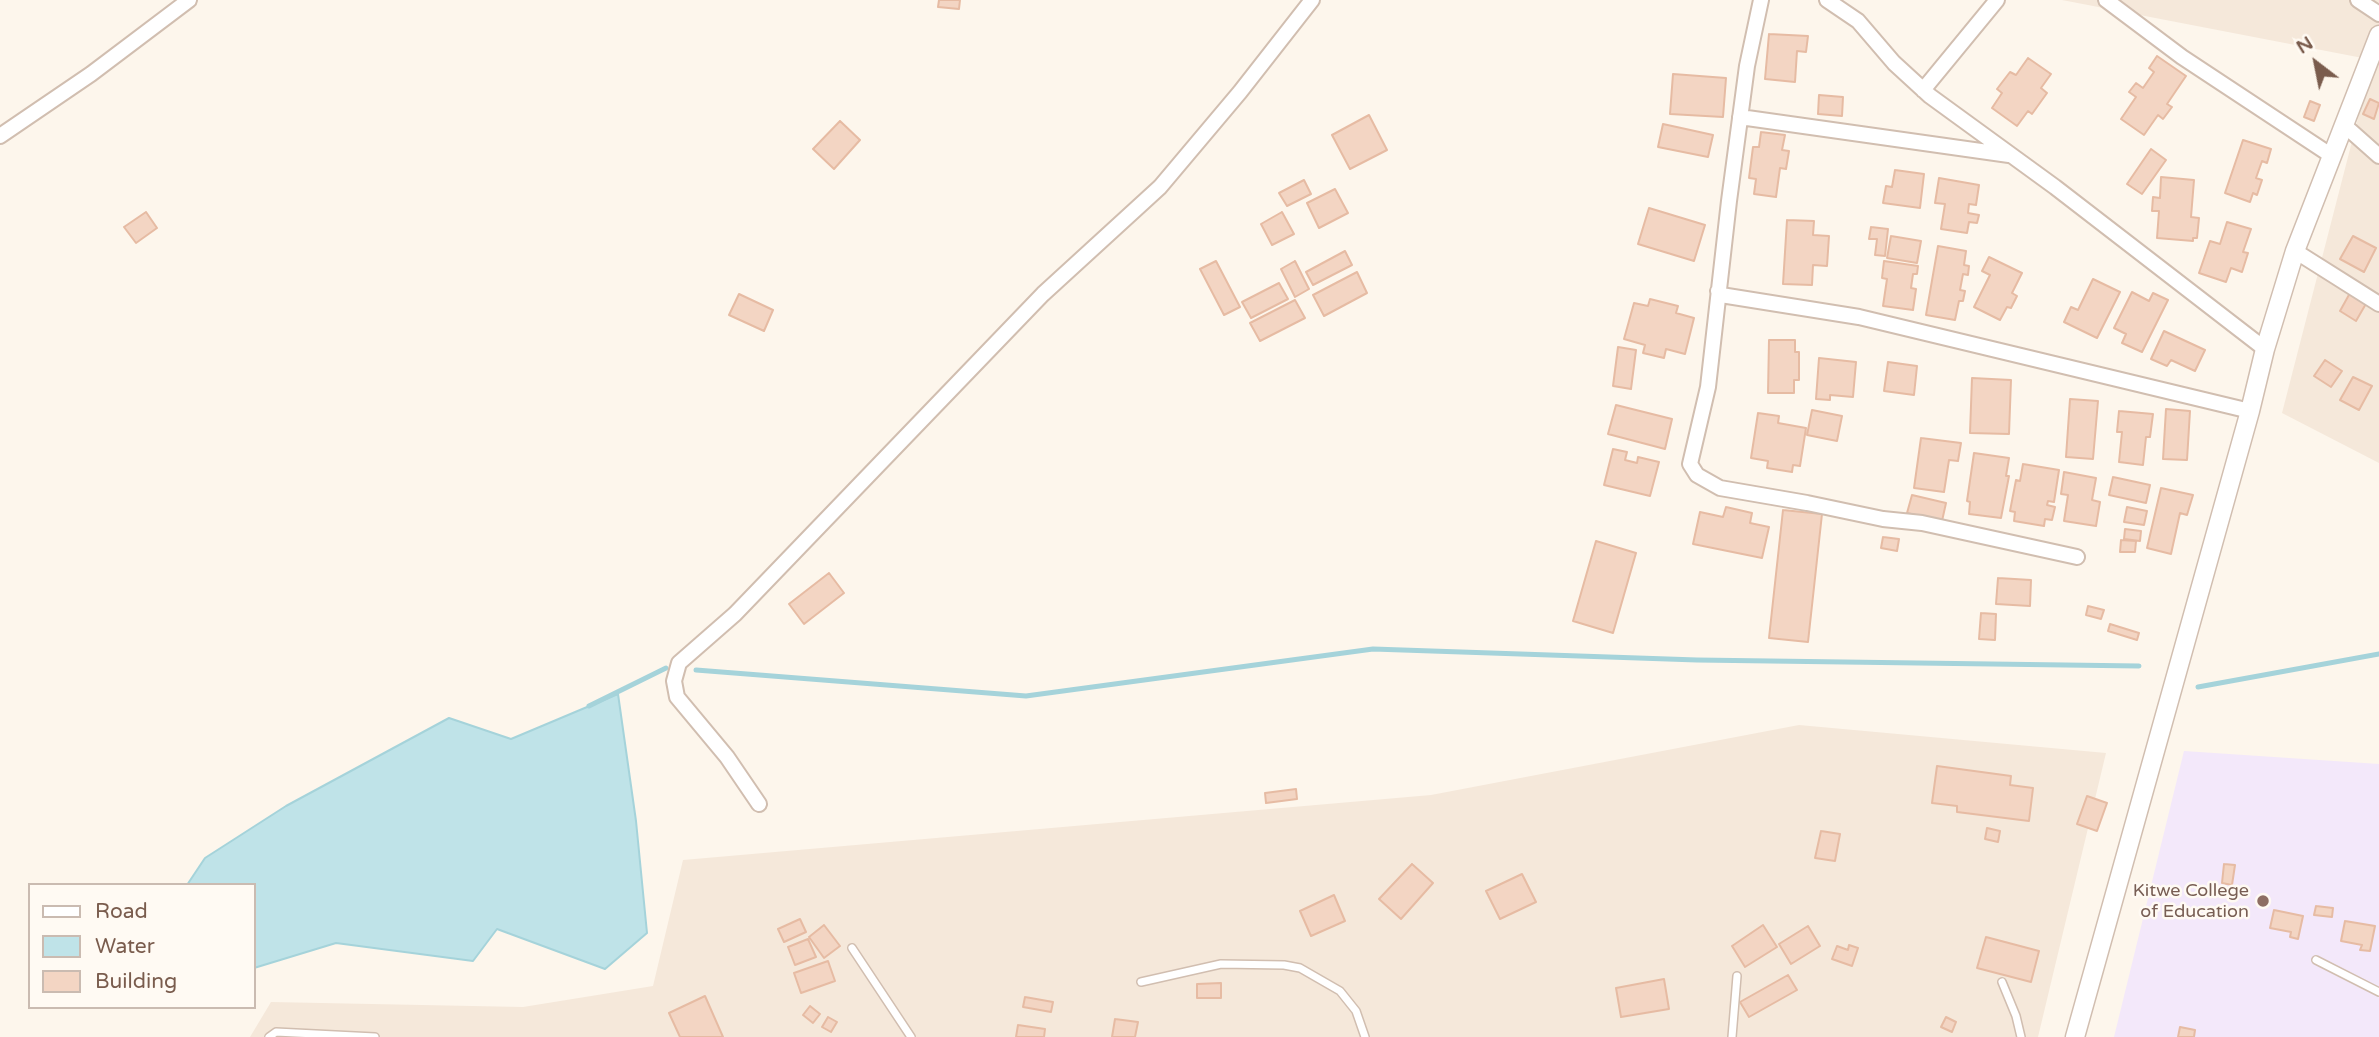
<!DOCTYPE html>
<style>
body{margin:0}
#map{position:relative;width:2379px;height:1037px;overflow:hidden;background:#fdf6ec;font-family:"Varela Round",sans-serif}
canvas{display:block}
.legend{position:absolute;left:28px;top:883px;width:228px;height:126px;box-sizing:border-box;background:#fffaf3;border:2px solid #cabbb1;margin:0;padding:9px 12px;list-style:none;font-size:21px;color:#7a5c4d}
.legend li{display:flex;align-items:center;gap:14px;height:35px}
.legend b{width:35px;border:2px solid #cabbb1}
.north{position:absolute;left:2281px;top:28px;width:70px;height:70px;-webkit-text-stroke:5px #fffaf3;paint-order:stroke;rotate:328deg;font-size:19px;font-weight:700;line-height:28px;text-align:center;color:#7a5c4d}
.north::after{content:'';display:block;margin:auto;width:24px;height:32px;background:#7a5c4d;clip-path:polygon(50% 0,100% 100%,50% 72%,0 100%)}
</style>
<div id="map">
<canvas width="2379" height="1037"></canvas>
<ul class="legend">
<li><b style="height:9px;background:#fff"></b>Road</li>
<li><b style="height:19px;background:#bfe3e8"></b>Water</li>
<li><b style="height:19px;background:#f3d5c3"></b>Building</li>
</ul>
<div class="north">N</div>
</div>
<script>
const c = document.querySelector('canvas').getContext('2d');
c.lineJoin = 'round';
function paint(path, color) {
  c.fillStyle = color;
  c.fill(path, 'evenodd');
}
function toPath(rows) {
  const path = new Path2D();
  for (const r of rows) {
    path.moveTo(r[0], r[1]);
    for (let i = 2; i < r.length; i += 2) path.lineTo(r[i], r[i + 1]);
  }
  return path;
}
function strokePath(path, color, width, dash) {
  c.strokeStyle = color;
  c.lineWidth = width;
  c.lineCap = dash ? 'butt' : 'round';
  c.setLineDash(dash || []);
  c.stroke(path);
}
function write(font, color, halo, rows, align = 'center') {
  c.font = font + ' "Varela Round",sans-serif';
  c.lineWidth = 5;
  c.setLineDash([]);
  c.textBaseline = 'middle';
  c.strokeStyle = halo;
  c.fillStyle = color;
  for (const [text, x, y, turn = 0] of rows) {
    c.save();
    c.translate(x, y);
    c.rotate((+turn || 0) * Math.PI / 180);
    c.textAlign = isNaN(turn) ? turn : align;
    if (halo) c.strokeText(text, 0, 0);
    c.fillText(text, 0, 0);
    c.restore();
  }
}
const residential = toPath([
 [2062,0,2379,0,2379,463,2282,413,2373,60],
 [1799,725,2106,753,2038,1037,250,1037,271,1002,523,1007,653,986,683,860,1431,795]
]);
const education = toPath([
 [2184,751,2379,764,2379,1037,2114,1037]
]);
const water = toPath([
 [618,694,636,821,647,933,605,969,497,929,473,961,336,943,254,968,254,885,187,885,205,858,286,806,449,718,511,739,618,694]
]);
const stream = toPath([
 [696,670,1026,696,1373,649,1697,660,2139,666],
 [2198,687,2379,654],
 [589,706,666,668]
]);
const building = toPath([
 [939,0,960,0,959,9,938,7,939,0],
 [1769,34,1808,36,1806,52,1797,51,1795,82,1765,79,1769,34],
 [2157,56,2186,76,2167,104,2172,107,2163,119,2158,115,2144,135,2121,119,2136,97,2129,92,2136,83,2143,88,2154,72,2149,68,2157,56],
 [2028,58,2051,74,2041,88,2047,93,2032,114,2028,111,2017,126,1992,108,2002,93,1997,89,2010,72,2016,75,2028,58],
 [1673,74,1726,78,1723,117,1670,114,1673,74],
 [1819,95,1843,97,1842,116,1818,114,1819,95],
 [2370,99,2379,103,2374,119,2363,114,2370,99],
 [2310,101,2320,105,2314,121,2304,117,2310,101],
 [1369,115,1387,150,1350,169,1332,135,1369,115],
 [840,121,860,140,834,169,813,149,840,121],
 [1663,124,1713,135,1708,157,1658,147,1663,124],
 [1761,132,1785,135,1782,150,1789,151,1786,169,1780,168,1776,197,1754,194,1756,179,1749,178,1753,147,1759,147,1761,132],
 [2243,140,2271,149,2267,163,2262,161,2256,178,2262,180,2257,195,2253,193,2250,202,2225,193,2243,140],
 [2151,149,2166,160,2142,194,2127,184,2151,149],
 [1895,170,1924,174,1920,208,1883,203,1886,186,1892,187,1895,170],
 [2161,177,2194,180,2191,217,2199,218,2197,238,2193,238,2193,241,2157,238,2159,211,2152,211,2153,197,2160,198,2161,177],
 [1939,178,1979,185,1976,205,1969,204,1968,213,1979,215,1977,223,1969,222,1967,233,1941,229,1945,204,1935,203,1939,178],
 [1304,180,1311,194,1287,206,1279,193,1304,180],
 [1335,189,1348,213,1319,228,1307,203,1335,189],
 [1649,208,1705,225,1694,261,1638,244,1649,208],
 [146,212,157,228,136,243,124,227,146,212],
 [1282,212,1294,234,1272,245,1261,224,1282,212],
 [1787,220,1814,221,1813,235,1829,236,1827,266,1813,265,1812,285,1783,284,1787,220],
 [2227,222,2251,229,2243,252,2248,253,2242,272,2231,268,2226,282,2199,273,2210,241,2220,244,2227,222],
 [1871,227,1888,229,1885,256,1875,255,1877,239,1869,239,1871,227],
 [1891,236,1921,241,1917,263,1887,258,1891,236],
 [2353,236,2376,248,2364,272,2340,259,2353,236],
 [1938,246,1966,251,1964,265,1969,266,1968,275,1963,274,1960,290,1965,291,1963,301,1959,301,1955,320,1926,315,1938,246],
 [1345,251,1352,265,1313,285,1306,272,1345,251],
 [1989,257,2022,273,2012,293,2017,296,2011,308,2007,307,2000,320,1974,307,1990,275,1982,271,1989,257],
 [1216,261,1240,307,1224,315,1200,269,1216,261],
 [1295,261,1309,289,1295,297,1281,269,1295,261],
 [1884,261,1918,266,1917,274,1913,274,1911,288,1916,289,1913,310,1883,306,1887,279,1882,278,1884,261],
 [1357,272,1367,293,1324,316,1313,295,1357,272],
 [2093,279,2120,292,2097,338,2064,322,2071,307,2078,310,2093,279],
 [1279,283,1288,299,1251,318,1242,302,1279,283],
 [2132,292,2149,301,2153,293,2168,300,2142,352,2122,343,2126,334,2114,328,2132,292],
 [2350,293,2367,302,2356,321,2340,311,2350,293],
 [739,294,773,310,764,331,729,315,739,294],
 [1650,299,1678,306,1676,313,1694,318,1685,354,1666,349,1664,358,1643,353,1645,345,1624,339,1634,303,1648,306,1650,299],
 [1295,300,1305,318,1260,341,1250,323,1295,300],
 [2164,331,2205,350,2195,371,2171,360,2167,366,2151,359,2164,331],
 [1769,340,1795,340,1795,352,1799,352,1799,380,1794,380,1794,393,1768,393,1769,340],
 [1618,347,1636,350,1631,389,1613,386,1618,347],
 [1819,358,1856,362,1853,397,1830,395,1830,400,1816,399,1819,358],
 [2325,360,2342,371,2331,387,2314,376,2325,360],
 [1888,362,1917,366,1914,395,1884,391,1888,362],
 [2353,377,2372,386,2359,410,2340,400,2353,377],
 [1972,378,2011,380,2009,434,1970,433,1972,378],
 [2070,399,2098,401,2093,459,2066,457,2070,399],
 [1616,405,1672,419,1665,449,1608,434,1616,405],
 [2166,409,2190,411,2187,460,2163,459,2166,409],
 [1812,410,1842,416,1837,441,1807,435,1812,410],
 [2119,411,2153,414,2150,437,2146,437,2143,465,2119,462,2122,432,2117,432,2119,411],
 [1758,413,1779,416,1778,423,1806,428,1800,466,1793,465,1792,472,1767,468,1768,461,1751,458,1758,413],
 [1921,438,1961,443,1958,461,1949,460,1944,492,1914,488,1921,438],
 [1613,449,1627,452,1625,460,1637,463,1638,457,1659,462,1650,496,1604,485,1613,449],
 [1974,453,2009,458,2006,476,2009,476,2001,518,1969,514,1970,502,1967,501,1974,453],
 [2023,464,2059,470,2054,502,2048,501,2047,505,2055,507,2052,520,2045,519,2044,526,2014,521,2015,512,2010,511,2016,480,2020,481,2023,464],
 [2064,472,2096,478,2092,500,2100,502,2096,526,2064,521,2068,495,2061,494,2064,472],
 [2113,477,2150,485,2146,503,2109,495,2113,477],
 [2161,488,2193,495,2187,515,2180,513,2171,554,2147,548,2161,488],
 [1912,495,1946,503,1942,521,1907,513,1912,495],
 [1726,507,1752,513,1750,523,1769,527,1762,558,1693,544,1700,512,1723,517,1726,507],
 [2127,507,2147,511,2144,525,2124,522,2127,507],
 [1783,510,1822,514,1808,642,1769,638,1783,510],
 [2125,529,2141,531,2140,541,2124,539,2125,529],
 [1883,537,1899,539,1897,551,1881,548,1883,537],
 [2121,540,2136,541,2135,552,2120,552,2121,540],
 [1596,541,1636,553,1613,633,1573,621,1596,541],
 [829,573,844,593,804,624,789,604,829,573],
 [1998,578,2031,580,2030,606,1996,604,1998,578],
 [2088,606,2104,610,2101,619,2086,615,2088,606],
 [1981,613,1996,614,1995,640,1979,639,1981,613],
 [2110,624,2139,633,2137,640,2108,631,2110,624],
 [1937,766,2011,776,2010,785,2033,788,2029,821,1957,812,1957,806,1932,803,1937,766],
 [1296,789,1297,799,1266,803,1265,793,1296,789],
 [2087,796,2107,803,2097,831,2077,824,2087,796],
 [1987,828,2000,831,1998,842,1985,839,1987,828],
 [1821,831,1840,834,1835,861,1815,858,1821,831],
 [1412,864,1433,883,1401,919,1379,899,1412,864],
 [2224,864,2235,865,2232,885,2222,883,2224,864],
 [1522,874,1536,902,1500,919,1486,891,1522,874],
 [1334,895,1345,921,1311,936,1300,911,1334,895],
 [2316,906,2333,908,2332,917,2314,915,2316,906],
 [2274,910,2303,916,2298,939,2290,937,2291,932,2270,928,2274,910],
 [800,919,806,932,784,942,778,929,800,919],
 [2345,921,2375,926,2370,951,2360,950,2362,945,2341,941,2345,921],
 [824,925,840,946,824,958,809,937,824,925],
 [1763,925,1777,947,1745,967,1732,946,1763,925],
 [1808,926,1820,946,1791,964,1779,944,1808,926],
 [1986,937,2039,951,2031,982,1977,968,1986,937],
 [808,939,816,957,795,965,788,947,808,939],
 [1849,945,1858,948,1852,966,1832,959,1837,946,1848,950,1849,945],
 [828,961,835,981,801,993,794,973,828,961],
 [1788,975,1797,990,1749,1017,1740,1002,1788,975],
 [1664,979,1669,1009,1621,1017,1616,988,1664,979],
 [1221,983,1221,998,1197,998,1197,984,1221,983],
 [705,996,723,1037,680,1037,669,1013,705,996],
 [1025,997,1053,1002,1051,1012,1023,1007,1025,997],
 [810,1006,820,1014,813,1023,803,1015,810,1006],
 [828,1017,837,1022,831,1032,822,1027,828,1017],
 [1946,1017,1956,1022,1952,1032,1941,1027,1946,1017],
 [1115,1019,1138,1022,1135,1037,1112,1037,1115,1019],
 [1018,1025,1045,1029,1044,1037,1016,1037,1018,1025],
 [2180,1027,2195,1030,2194,1037,2178,1037,2180,1027]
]);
const service = toPath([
 [852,948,911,1037],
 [2316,960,2379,992],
 [1141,982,1221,964,1284,965,1300,968,1340,991,1356,1011,1365,1037],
 [2002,982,2016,1016,2021,1037],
 [269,1037,276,1032,375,1037],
 [1732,1037,1737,976]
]);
const minor = toPath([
 [1761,0,1747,66,1729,201,1708,387,1690,464,1697,475,1720,488,1807,503,1883,519,1922,523,2077,557],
 [1827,0,1858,21,1894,63,1930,96,2055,187,2265,349],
 [2106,0,2182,57,2332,156],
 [2358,0,2379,14],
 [1923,90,1997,0],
 [1740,117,2009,155],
 [2344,125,2379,156],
 [0,136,91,74,189,0],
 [2295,251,2379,304],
 [1718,291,1721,295,1859,317,2250,411],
 [759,804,727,757,677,697,674,681,679,663,735,614,1043,294,1160,187,1240,92,1312,0]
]);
const tertiary = toPath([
 [2075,1037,2250,411,2265,349,2295,251,2379,35]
]);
const markers = [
 [2263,901,7,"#8d6e63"]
];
const educationNames = [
 ["Kitwe College",2249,891],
 ["of Education",2249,912]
];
paint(residential, '#f5e8da');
paint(education, '#f3e8fa');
paint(water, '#bfe3e8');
strokePath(water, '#a5d3da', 2);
strokePath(stream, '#a5d3da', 5);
paint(building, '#f3d5c3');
strokePath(building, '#e6bba3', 2);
strokePath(service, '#d1beb0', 10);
strokePath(minor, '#d1beb0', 18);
strokePath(tertiary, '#d1beb0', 21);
strokePath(service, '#fff', 7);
strokePath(minor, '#fff', 14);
strokePath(tertiary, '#fff', 18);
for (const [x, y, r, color] of markers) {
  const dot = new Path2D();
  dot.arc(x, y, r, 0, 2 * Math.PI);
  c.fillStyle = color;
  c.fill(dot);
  strokePath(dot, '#fffaf3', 2.5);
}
write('18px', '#785e54', '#fffaf3', educationNames, 'right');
</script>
